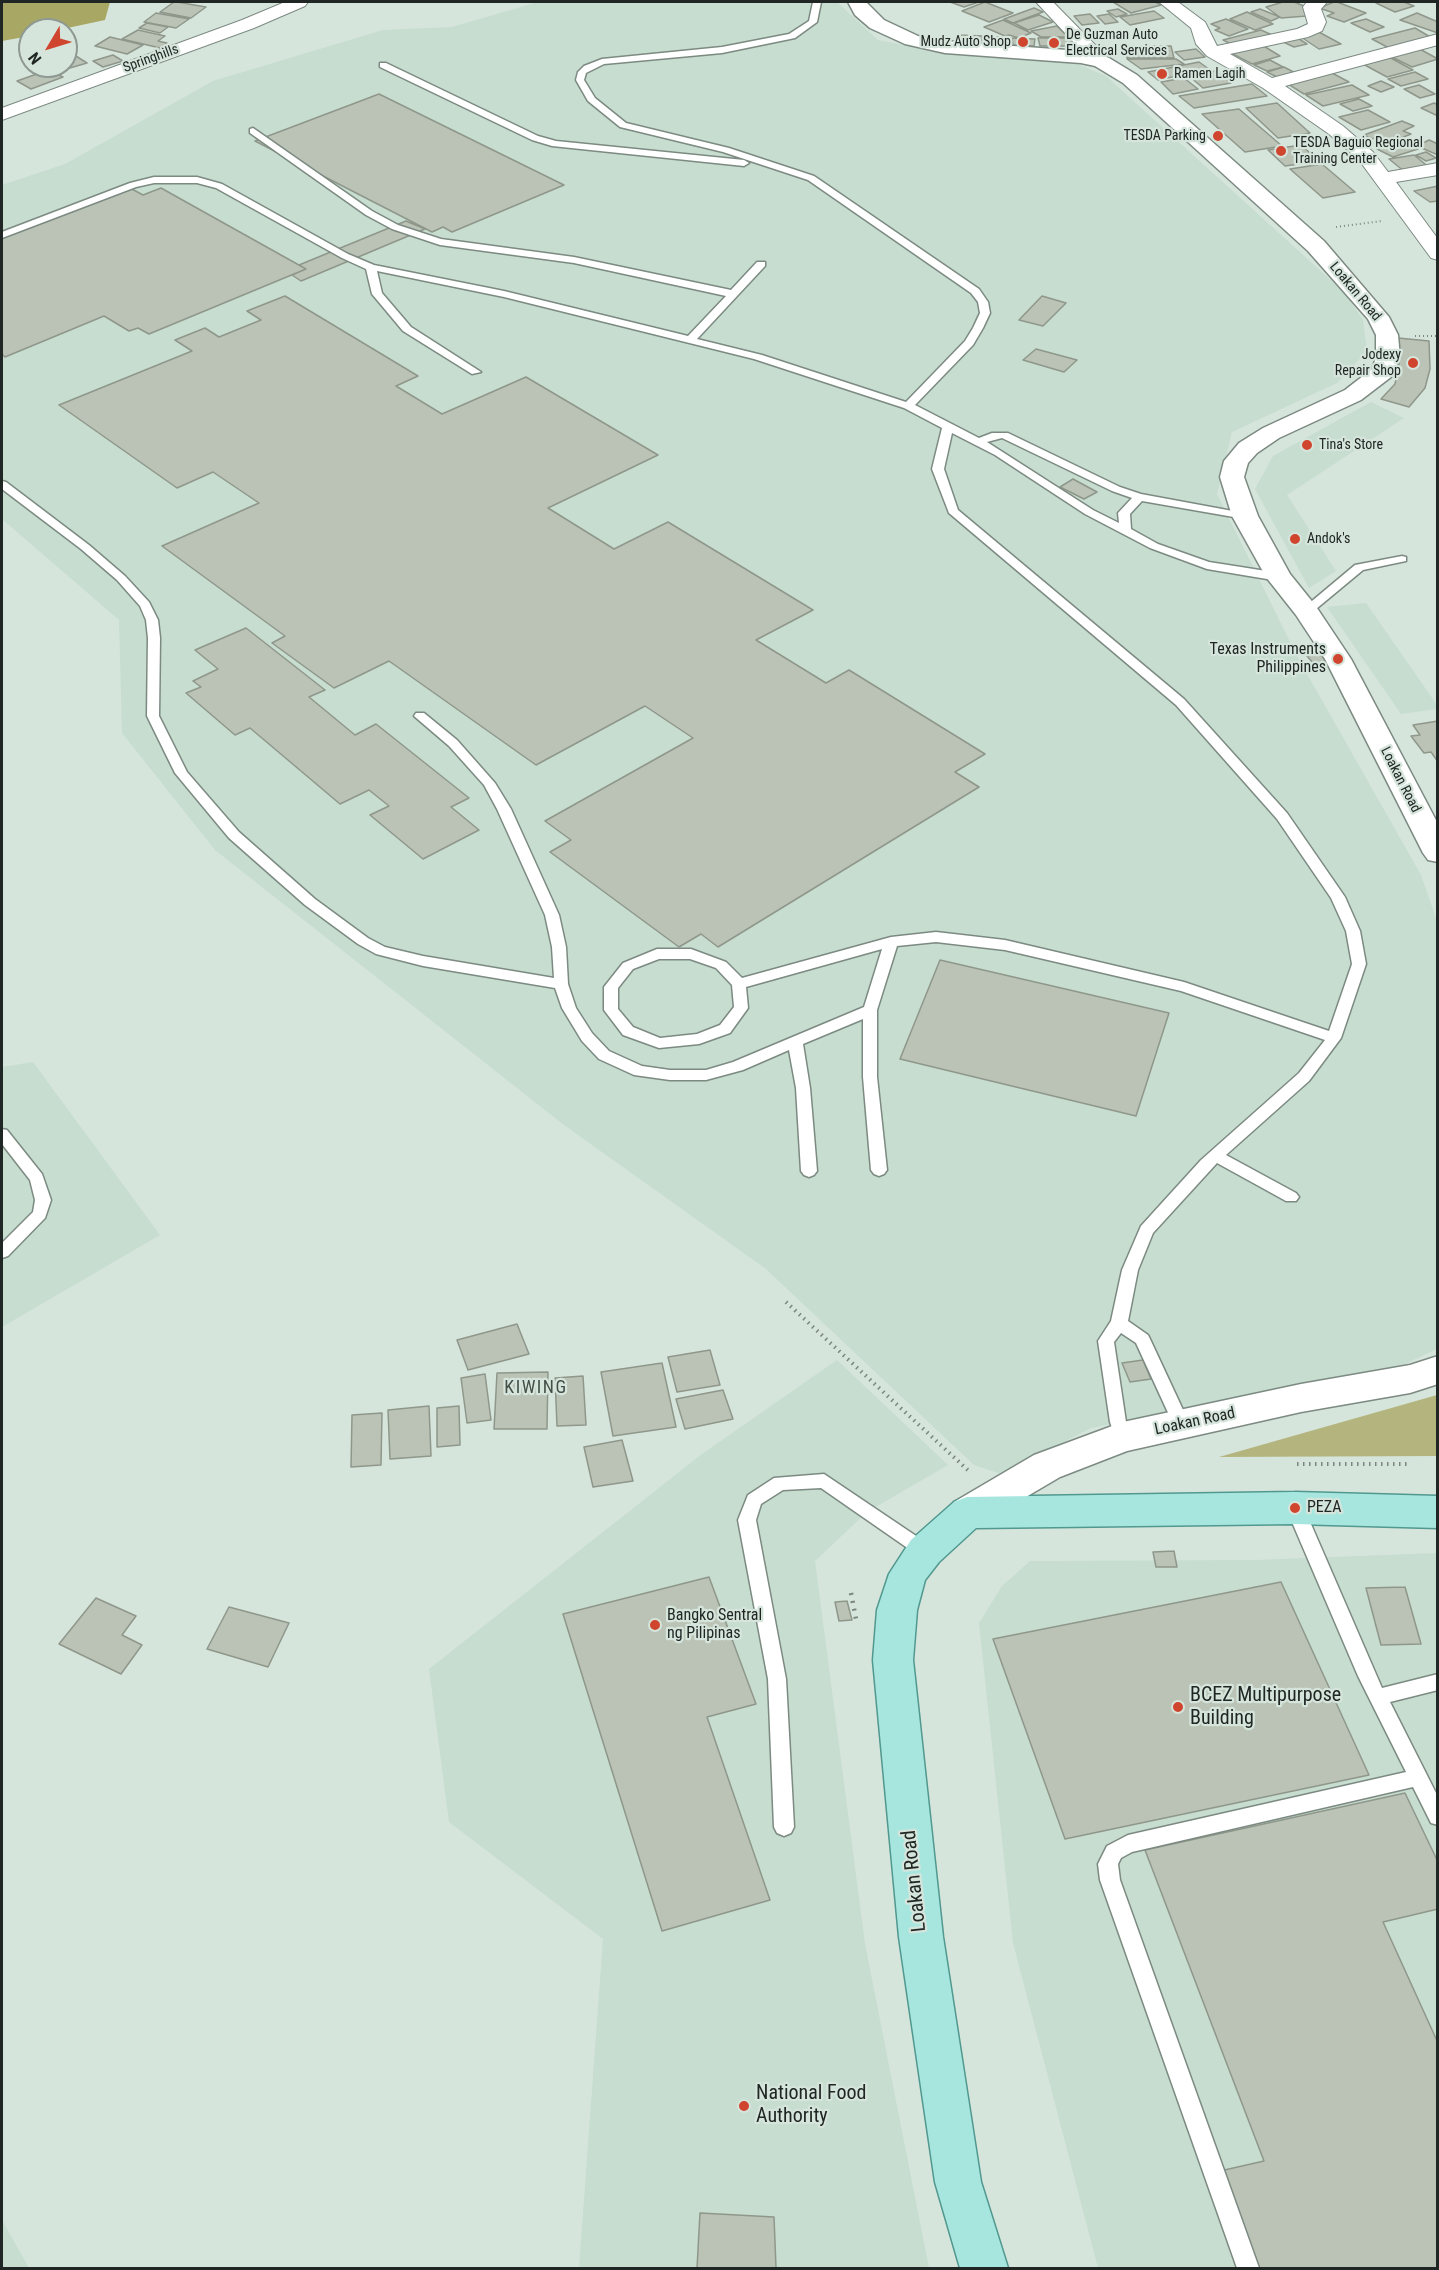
<!DOCTYPE html>
<style>
body{margin:0}
#map{position:relative;width:1439px;height:2270px;overflow:hidden;background:#d6e5dc;font-family:"Roboto Condensed",sans-serif}
canvas{display:block}
.frame{position:absolute;inset:0;border:3px solid #202623;pointer-events:none}
.north{position:absolute;left:18px;top:18px;width:60px;height:60px;box-sizing:border-box;background:#d6e5dc;border:2px solid #8d9992;border-radius:50%;rotate:232deg;font-size:16px;font-weight:700;line-height:24px;text-align:center;color:#202623}
.north::after{content:'';display:block;margin:auto;width:21px;height:27px;background:#d0452d;clip-path:polygon(50% 0,100% 100%,50% 72%,0 100%)}
</style>
<div id="map">
<canvas width="1439" height="2270"></canvas>
<div class="frame"></div>
<div class="north">N</div>
</div>
<script>
const c = document.querySelector('canvas').getContext('2d');
c.lineJoin = 'round';
function paint(path, color) {
  c.fillStyle = color;
  c.fill(path, 'evenodd');
}
function toPath(rows) {
  const path = new Path2D();
  for (const r of rows) {
    path.moveTo(r[0], r[1]);
    for (let i = 2; i < r.length; i += 2) path.lineTo(r[i], r[i + 1]);
  }
  return path;
}
function strokePath(path, color, width, dash) {
  c.strokeStyle = color;
  c.lineWidth = width;
  c.lineCap = dash ? 'butt' : 'round';
  c.setLineDash(dash || []);
  c.stroke(path);
}
function write(font, color, halo, rows, align = 'center') {
  c.font = font + ' "Roboto Condensed",sans-serif';
  c.lineWidth = 4.5;
  c.setLineDash([]);
  c.textBaseline = 'middle';
  c.strokeStyle = halo;
  c.fillStyle = color;
  for (const [text, x, y, turn = 0] of rows) {
    c.save();
    c.translate(x, y);
    c.rotate((+turn || 0) * Math.PI / 180);
    c.textAlign = isNaN(turn) ? turn : align;
    if (halo) c.strokeText(text, 0, 0);
    c.fillText(text, 0, 0);
    c.restore();
  }
}
const built = toPath([
 [538,2,837,2,878,40,956,55,1075,63,1106,76,1345,293,1363,320,1367,351,1337,383,1232,432,1217,494,1298,658,1421,875,1437,921,1437,1349,1403,1365,1091,1428,1001,1474,974,1465,766,1269,564,1125,215,850,122,733,119,620,2,519,2,185,65,164,213,81,383,30,452,27],
 [1371,402,1404,418,1287,495,1336,571,1309,588,1255,489,1273,456],
 [1366,603,1437,705,1437,709,1401,714,1327,607],
 [33,1062,160,1235,2,1327,2,1067],
 [837,1360,948,1465,867,1512,815,1561,865,1944,929,2268,579,2268,603,1939,449,1822,429,1669,702,1454],
 [1437,1553,1437,2268,1098,2268,1013,1943,979,1623,1002,1586,1030,1561,1256,1560],
 [2,2220,29,2268,2,2268]
]);
const green = toPath([
 [1437,1395,1437,1456,1219,1457]
]);
const forest = toPath([
 [2,2,110,2,105,20,58,30,30,30,30,36,2,41]
]);
const building = toPath([
 [174,2,177,2,206,7,191,18,160,12,174,2],
 [950,2,979,2,964,7,950,2],
 [985,2,1013,13,989,22,962,11,985,2],
 [1113,2,1155,2,1161,5,1131,13,1113,2],
 [1283,2,1294,2,1304,6,1307,16,1281,18,1266,7,1283,2],
 [1334,2,1337,2,1366,13,1344,22,1327,16,1334,13,1319,8,1334,2],
 [1382,2,1404,2,1414,6,1395,12,1376,3,1382,2],
 [1034,8,1043,12,1013,23,1004,19,1034,8],
 [1118,9,1127,14,1116,17,1107,11,1118,9],
 [1260,9,1280,17,1271,21,1251,12,1260,9],
 [1154,11,1164,18,1130,25,1120,17,1154,11],
 [1247,12,1273,24,1255,30,1230,19,1247,12],
 [156,13,189,19,176,28,144,22,156,13],
 [1417,13,1438,22,1438,33,1400,20,1417,13],
 [1090,14,1099,23,1082,25,1074,16,1090,14],
 [1109,14,1118,22,1105,24,1097,16,1109,14],
 [1039,15,1053,22,1028,30,1014,23,1039,15],
 [1226,19,1248,29,1229,36,1215,30,1220,28,1211,24,1226,19],
 [1366,19,1384,27,1370,32,1351,23,1366,19],
 [1003,20,1031,33,1019,38,1009,35,1005,36,984,27,1003,20],
 [147,23,168,27,160,33,139,28,147,23],
 [1057,26,1068,37,1041,37,1031,31,1057,26],
 [1415,28,1432,38,1389,48,1372,39,1415,28],
 [138,30,165,36,158,41,167,43,160,48,122,39,138,30],
 [1261,30,1272,35,1233,45,1223,40,1261,30],
 [1317,31,1341,44,1319,49,1298,35,1317,31],
 [959,35,982,36,982,43,958,41,959,35],
 [986,36,1008,38,1007,44,986,43,986,36],
 [110,37,143,45,127,54,95,46,110,37],
 [1296,37,1307,44,1294,47,1281,41,1296,37],
 [1012,38,1035,39,1034,46,1013,45,1012,38],
 [1038,38,1070,38,1072,46,1040,46,1038,38],
 [1262,45,1280,56,1252,64,1229,52,1262,45],
 [1124,46,1171,46,1174,58,1127,58,1124,46],
 [1416,47,1438,59,1412,67,1388,55,1416,47],
 [1196,49,1205,57,1184,60,1175,52,1196,49],
 [68,51,87,63,63,70,56,66,66,66,66,52,68,51],
 [113,55,123,61,103,67,93,61,113,55],
 [1387,56,1413,70,1387,77,1361,63,1387,56],
 [1127,59,1176,59,1184,64,1141,69,1127,59],
 [1270,60,1283,67,1267,71,1254,65,1270,60],
 [1199,62,1209,69,1158,80,1148,72,1199,62],
 [1284,67,1299,75,1283,80,1267,72,1284,67],
 [48,70,63,77,31,89,17,81,48,70],
 [1216,71,1231,83,1203,88,1189,76,1216,71],
 [1415,72,1428,79,1401,86,1388,79,1415,72],
 [1332,73,1349,82,1304,94,1288,84,1332,73],
 [1184,78,1198,89,1173,94,1161,82,1184,78],
 [1381,81,1394,87,1381,92,1368,86,1381,81],
 [1252,84,1267,96,1194,108,1179,96,1252,84],
 [1352,85,1369,95,1323,106,1306,95,1352,85],
 [1419,85,1435,94,1420,98,1404,89,1419,85],
 [379,94,564,185,452,232,443,227,432,232,255,141,379,94],
 [1359,99,1372,106,1353,111,1340,104,1359,99],
 [1277,103,1310,133,1278,138,1246,108,1277,103],
 [1434,103,1438,105,1438,116,1421,108,1434,103],
 [1239,109,1282,146,1245,152,1202,114,1239,109],
 [1368,110,1390,122,1361,130,1339,117,1368,110],
 [1402,121,1414,126,1403,131,1411,134,1389,143,1377,137,1372,139,1364,135,1402,121],
 [1429,140,1438,144,1438,155,1417,146,1429,140],
 [1402,141,1418,149,1393,157,1377,149,1402,141],
 [1301,145,1319,161,1285,166,1268,150,1301,145],
 [1426,152,1436,158,1426,161,1416,155,1426,152],
 [1414,155,1430,168,1405,172,1389,159,1414,155],
 [1322,164,1355,192,1323,198,1290,169,1322,164],
 [1438,186,1438,201,1430,202,1414,191,1438,186],
 [130,188,143,195,161,188,306,269,149,334,138,328,129,331,104,316,5,357,2,354,2,237,130,188],
 [406,221,425,229,301,281,292,275,306,269,299,265,406,221],
 [285,296,418,376,396,386,442,414,526,377,658,455,548,508,614,549,668,522,813,610,756,640,826,683,849,670,985,754,955,772,979,787,718,947,701,934,679,947,550,852,571,840,545,821,693,738,645,706,536,765,389,661,334,688,272,643,285,636,162,546,259,503,213,472,177,488,59,405,192,351,175,340,205,328,219,337,261,320,247,311,285,296],
 [1042,296,1066,303,1043,326,1019,320,1042,296],
 [1398,338,1429,341,1430,369,1425,388,1409,407,1381,399,1395,384,1399,364,1398,338],
 [1036,349,1077,360,1064,372,1023,360,1036,349],
 [1073,479,1097,492,1084,499,1060,487,1073,479],
 [246,628,325,690,309,697,355,735,376,724,469,798,451,807,479,830,423,859,370,815,389,806,369,790,340,804,250,728,235,735,186,693,201,687,193,681,218,669,195,650,246,628],
 [1320,653,1330,665,1317,668,1307,656,1320,653],
 [1438,721,1438,762,1431,752,1424,753,1411,736,1420,735,1413,725,1438,721],
 [940,960,1169,1013,1136,1116,900,1059,940,960],
 [517,1324,529,1354,468,1370,457,1340,517,1324],
 [710,1350,720,1385,677,1392,668,1357,710,1350],
 [1143,1360,1151,1379,1130,1382,1122,1363,1143,1360],
 [662,1363,676,1427,613,1436,601,1372,662,1363],
 [548,1372,547,1429,494,1429,497,1373,548,1372],
 [485,1374,491,1420,467,1423,461,1378,485,1374],
 [583,1376,586,1425,557,1426,555,1378,583,1376],
 [723,1390,733,1419,685,1429,676,1399,723,1390],
 [429,1406,431,1456,390,1459,388,1410,429,1406],
 [459,1406,460,1445,437,1447,437,1408,459,1406],
 [382,1413,381,1465,351,1467,352,1415,382,1413],
 [622,1440,633,1481,593,1487,584,1447,622,1440],
 [1174,1551,1177,1567,1156,1567,1153,1552,1174,1551],
 [709,1577,756,1704,707,1717,770,1900,662,1931,563,1614,709,1577],
 [1281,1582,1369,1775,1065,1839,993,1639,1281,1582],
 [1405,1587,1421,1644,1381,1645,1366,1588,1405,1587],
 [96,1598,136,1616,122,1635,142,1645,121,1674,59,1644,96,1598],
 [847,1601,852,1620,839,1621,835,1602,847,1601],
 [229,1607,289,1623,268,1667,207,1649,229,1607],
 [1405,1793,1438,1862,1438,1909,1383,1922,1438,2043,1438,2268,1256,2268,1220,2171,1264,2161,1145,1850,1405,1793],
 [700,2213,774,2217,776,2268,697,2268,700,2213]
]);
const pathFar2 = toPath([
 [1336,227,1382,221],
 [1415,336,1438,336]
]);
const pathFar1 = toPath([
 [786,1302,971,1473],
 [1297,1464,1407,1464]
]);
const path = toPath([
 [851,1593,856,1619]
]);
const service = toPath([
 [813,2,821,2,817,22,795,38,722,53,604,64,586,73,584,80,595,98,626,123,729,148,814,176,979,289,988,302,990,313,983,328,973,345,915,405,979,438,992,433,1008,433,1120,487,1141,494,1249,514,1251,516,1245,519,1142,501,1130,514,1131,529,1158,544,1209,562,1279,573,1285,577,1279,581,1207,569,1150,548,1085,514,995,455,952,433,944,469,958,510,1184,699,1287,813,1345,897,1360,931,1366,964,1341,1038,1309,1081,1226,1155,1296,1193,1299,1197,1296,1201,1286,1201,1217,1163,1153,1233,1138,1270,1128,1321,1148,1335,1150,1339,1190,1425,1188,1430,1182,1432,1176,1430,1136,1343,1121,1333,1114,1342,1126,1422,1131,1437,1129,1442,1123,1444,1117,1442,1115,1437,1110,1422,1098,1341,1111,1321,1122,1270,1141,1226,1201,1160,1299,1073,1325,1040,1181,991,1005,950,936,942,897,946,877,1010,877,1077,887,1170,884,1174,879,1176,874,1174,871,1170,863,1077,863,1019,803,1044,810,1088,817,1171,814,1175,809,1177,804,1175,801,1171,796,1088,789,1050,743,1070,706,1080,670,1080,634,1075,599,1059,582,1041,562,1008,555,988,423,966,376,954,358,944,305,905,229,838,175,773,147,716,148,638,146,620,140,606,117,580,81,549,2,489,2,481,6,482,89,545,125,576,149,602,158,620,160,638,159,716,187,772,239,832,315,899,368,938,385,947,423,956,554,978,552,947,545,915,497,809,484,785,449,746,414,716,416,713,424,713,457,740,495,783,511,809,559,915,566,947,568,984,576,1008,592,1033,609,1051,642,1066,670,1070,706,1070,733,1062,864,1007,882,949,746,987,748,1008,730,1033,699,1044,659,1048,623,1035,604,1010,604,987,623,963,657,949,691,949,726,962,742,978,891,937,936,932,1005,940,1184,982,1329,1031,1352,964,1346,931,1331,898,1277,819,1176,705,949,513,932,469,942,428,904,408,754,359,504,297,377,271,382,293,411,327,481,372,472,374,403,331,372,294,366,269,342,258,216,188,197,183,154,183,136,187,2,238,2,232,130,183,154,177,197,177,222,184,348,254,374,265,504,291,688,336,726,296,574,263,440,245,392,229,366,215,250,133,250,129,253,128,372,211,398,225,441,239,574,257,731,290,757,262,765,262,765,266,697,339,762,355,906,402,965,341,973,328,980,313,978,302,971,293,808,180,723,152,620,127,588,101,576,80,578,72,584,66,602,59,722,47,789,34,809,21,813,2],
 [1002,438,1112,491,1132,498,1118,513,1119,523,1093,510,987,442,1002,438],
 [659,959,690,959,716,968,732,985,734,1007,720,1025,697,1034,660,1038,633,1027,618,1009,618,988,633,969,659,959],
 [380,63,386,63,538,136,556,141,744,160,749,163,744,166,552,146,532,140,380,67,380,63],
 [1402,556,1406,557,1406,561,1363,570,1310,614,1306,615,1300,611,1355,565,1402,556],
 [2,1129,7,1130,42,1174,51,1200,45,1218,8,1256,2,1258,2,1243,33,1212,35,1200,30,1180,2,1144,2,1129],
 [824,1474,931,1546,934,1551,931,1556,925,1558,919,1556,821,1488,783,1490,761,1504,756,1520,786,1679,794,1827,791,1833,784,1836,777,1833,774,1827,768,1679,738,1520,748,1495,774,1478,824,1474],
 [1295,1501,1301,1503,1304,1508,1382,1688,1438,1674,1438,1690,1390,1702,1438,1797,1438,1825,1431,1823,1413,1787,1132,1852,1121,1858,1118,1864,1120,1880,1259,2268,1237,2268,1100,1880,1098,1864,1107,1846,1128,1835,1406,1772,1358,1676,1286,1508,1289,1503,1295,1501]
]);
const minor = toPath([
 [285,2,308,2,305,6,254,28,2,120,2,108,242,20,285,2],
 [1036,2,1053,2,1108,58,1111,62,1108,66,1096,66,1036,2],
 [1159,2,1178,2,1205,22,1217,46,1297,29,1308,24,1303,7,1306,3,1327,2,1321,9,1326,22,1322,31,1308,37,1230,54,1272,78,1438,34,1438,45,1285,86,1343,126,1373,152,1388,172,1438,163,1438,175,1396,182,1438,239,1438,260,1431,258,1359,160,1329,134,1263,88,1207,56,1196,44,1191,28,1159,2]
]);
const secondary = toPath([
 [848,2,866,2,884,20,918,36,945,41,1081,51,1109,58,1137,75,1324,241,1389,317,1398,335,1400,358,1391,377,1361,400,1279,438,1257,453,1248,463,1244,477,1258,516,1290,574,1315,605,1351,659,1438,824,1438,862,1428,860,1423,853,1325,659,1296,615,1266,577,1232,516,1220,477,1224,461,1239,443,1263,428,1345,390,1372,369,1376,358,1376,335,1368,319,1308,251,1123,83,1095,66,1081,63,945,53,905,44,870,28,855,15,848,2],
 [1438,1356,1438,1384,1410,1393,1301,1412,1127,1451,1060,1477,980,1524,967,1529,954,1524,948,1513,954,1502,1034,1455,1123,1422,1301,1384,1410,1365,1438,1356]
]);
const primary = toPath([
 [1295,1492,1438,1496,1438,1528,1295,1524,976,1528,939,1562,925,1580,917,1610,913,1660,943,1937,981,2182,1008,2268,960,2268,935,2182,899,1937,873,1660,877,1610,889,1574,911,1540,954,1502,967,1497,1295,1492]
]);
const markers = [
 [1023,42,6,"#d0452d"],
 [1054,43,6,"#d0452d"],
 [1162,74,6,"#d0452d"],
 [1218,136,6,"#d0452d"],
 [1281,151,6,"#d0452d"],
 [1413,363,6,"#d0452d"],
 [1307,445,6,"#d0452d"],
 [1295,539,6,"#d0452d"],
 [1338,659,6,"#d0452d"],
 [1295,1508,6,"#d0452d"],
 [655,1625,6,"#d0452d"],
 [1178,1707,6,"#d0452d"],
 [744,2106,6,"#d0452d"]
];
const farPoinames = [
 ["De Guzman Auto",1066,35],
 ["Electrical Services",1066,51],
 ["Mudz Auto Shop",1011,42,"right"],
 ["Ramen Lagih",1174,74],
 ["TESDA Parking",1206,136,"right"],
 ["TESDA Baguio Regional",1293,143],
 ["Training Center",1293,159],
 ["Jodexy",1401,355,"right"],
 ["Repair Shop",1401,371,"right"],
 ["Tina's Store",1319,445],
 ["Andok's",1307,539]
];
const farStreetnames = [
 ["Springhills",151,59,-20],
 ["Loakan Road",1355,292,50],
 ["Loakan Road",1400,780,63]
];
const poiNames = [
 ["Texas Instruments",1326,650,"right"],
 ["Philippines",1326,668,"right"],
 ["PEZA",1307,1508],
 ["Bangko Sentral",667,1616],
 ["ng Pilipinas",667,1634]
];
const streetNames = [
 ["Loakan Road",1195,1422,-12]
];
const neighbourhoodNames = [
 ["KIWING",536,1388]
];
const nearPoinames = [
 ["BCEZ Multipurpose",1190,1696],
 ["Building",1190,1719],
 ["National Food",756,2094],
 ["Authority",756,2117]
];
const nearStreetnames = [
 ["Loakan Road",915,1881,-96]
];
paint(built, '#c6ddcf');
paint(green, '#b4b57e');
paint(forest, '#a8a864');
paint(building, '#bbc3b6');
strokePath(building, '#8f978b', 1.5);
strokePath(service, '#7c8a82', 3);
strokePath(minor, '#7c8a82', 2);
strokePath(secondary, '#7c8a82', 3);
strokePath(primary, '#51988f', 3);
strokePath(pathFar2, '#7c8680', 2, [1, 3]);
strokePath(pathFar1, '#7c8680', 4, [1.5, 4.5]);
strokePath(path, '#7c8680', 4.5, [2, 6]);
paint(service, '#fff');
paint(minor, '#fff');
paint(secondary, '#fff');
paint(primary, '#a7e6df');
for (const [x, y, r, color] of markers) {
  const dot = new Path2D();
  dot.arc(x, y, r, 0, 2 * Math.PI);
  c.fillStyle = color;
  c.fill(dot);
  strokePath(dot, '#d6e5dc', 2);
}
write('14px', '#202623', '#d6e5dc', farPoinames, 'left');
write('14px', '#202623', '#d6e5dc', farStreetnames);
write('16px', '#202623', '#d6e5dc', poiNames, 'left');
write('16px', '#202623', '#d6e5dc', streetNames);
c.letterSpacing = '1.5px';
write('18px', '#434f48', '#d6e5dc', neighbourhoodNames);
c.letterSpacing = '0px';
write('20px', '#202623', '#d6e5dc', nearPoinames, 'left');
write('20px', '#202623', '#d6e5dc', nearStreetnames);
</script>
